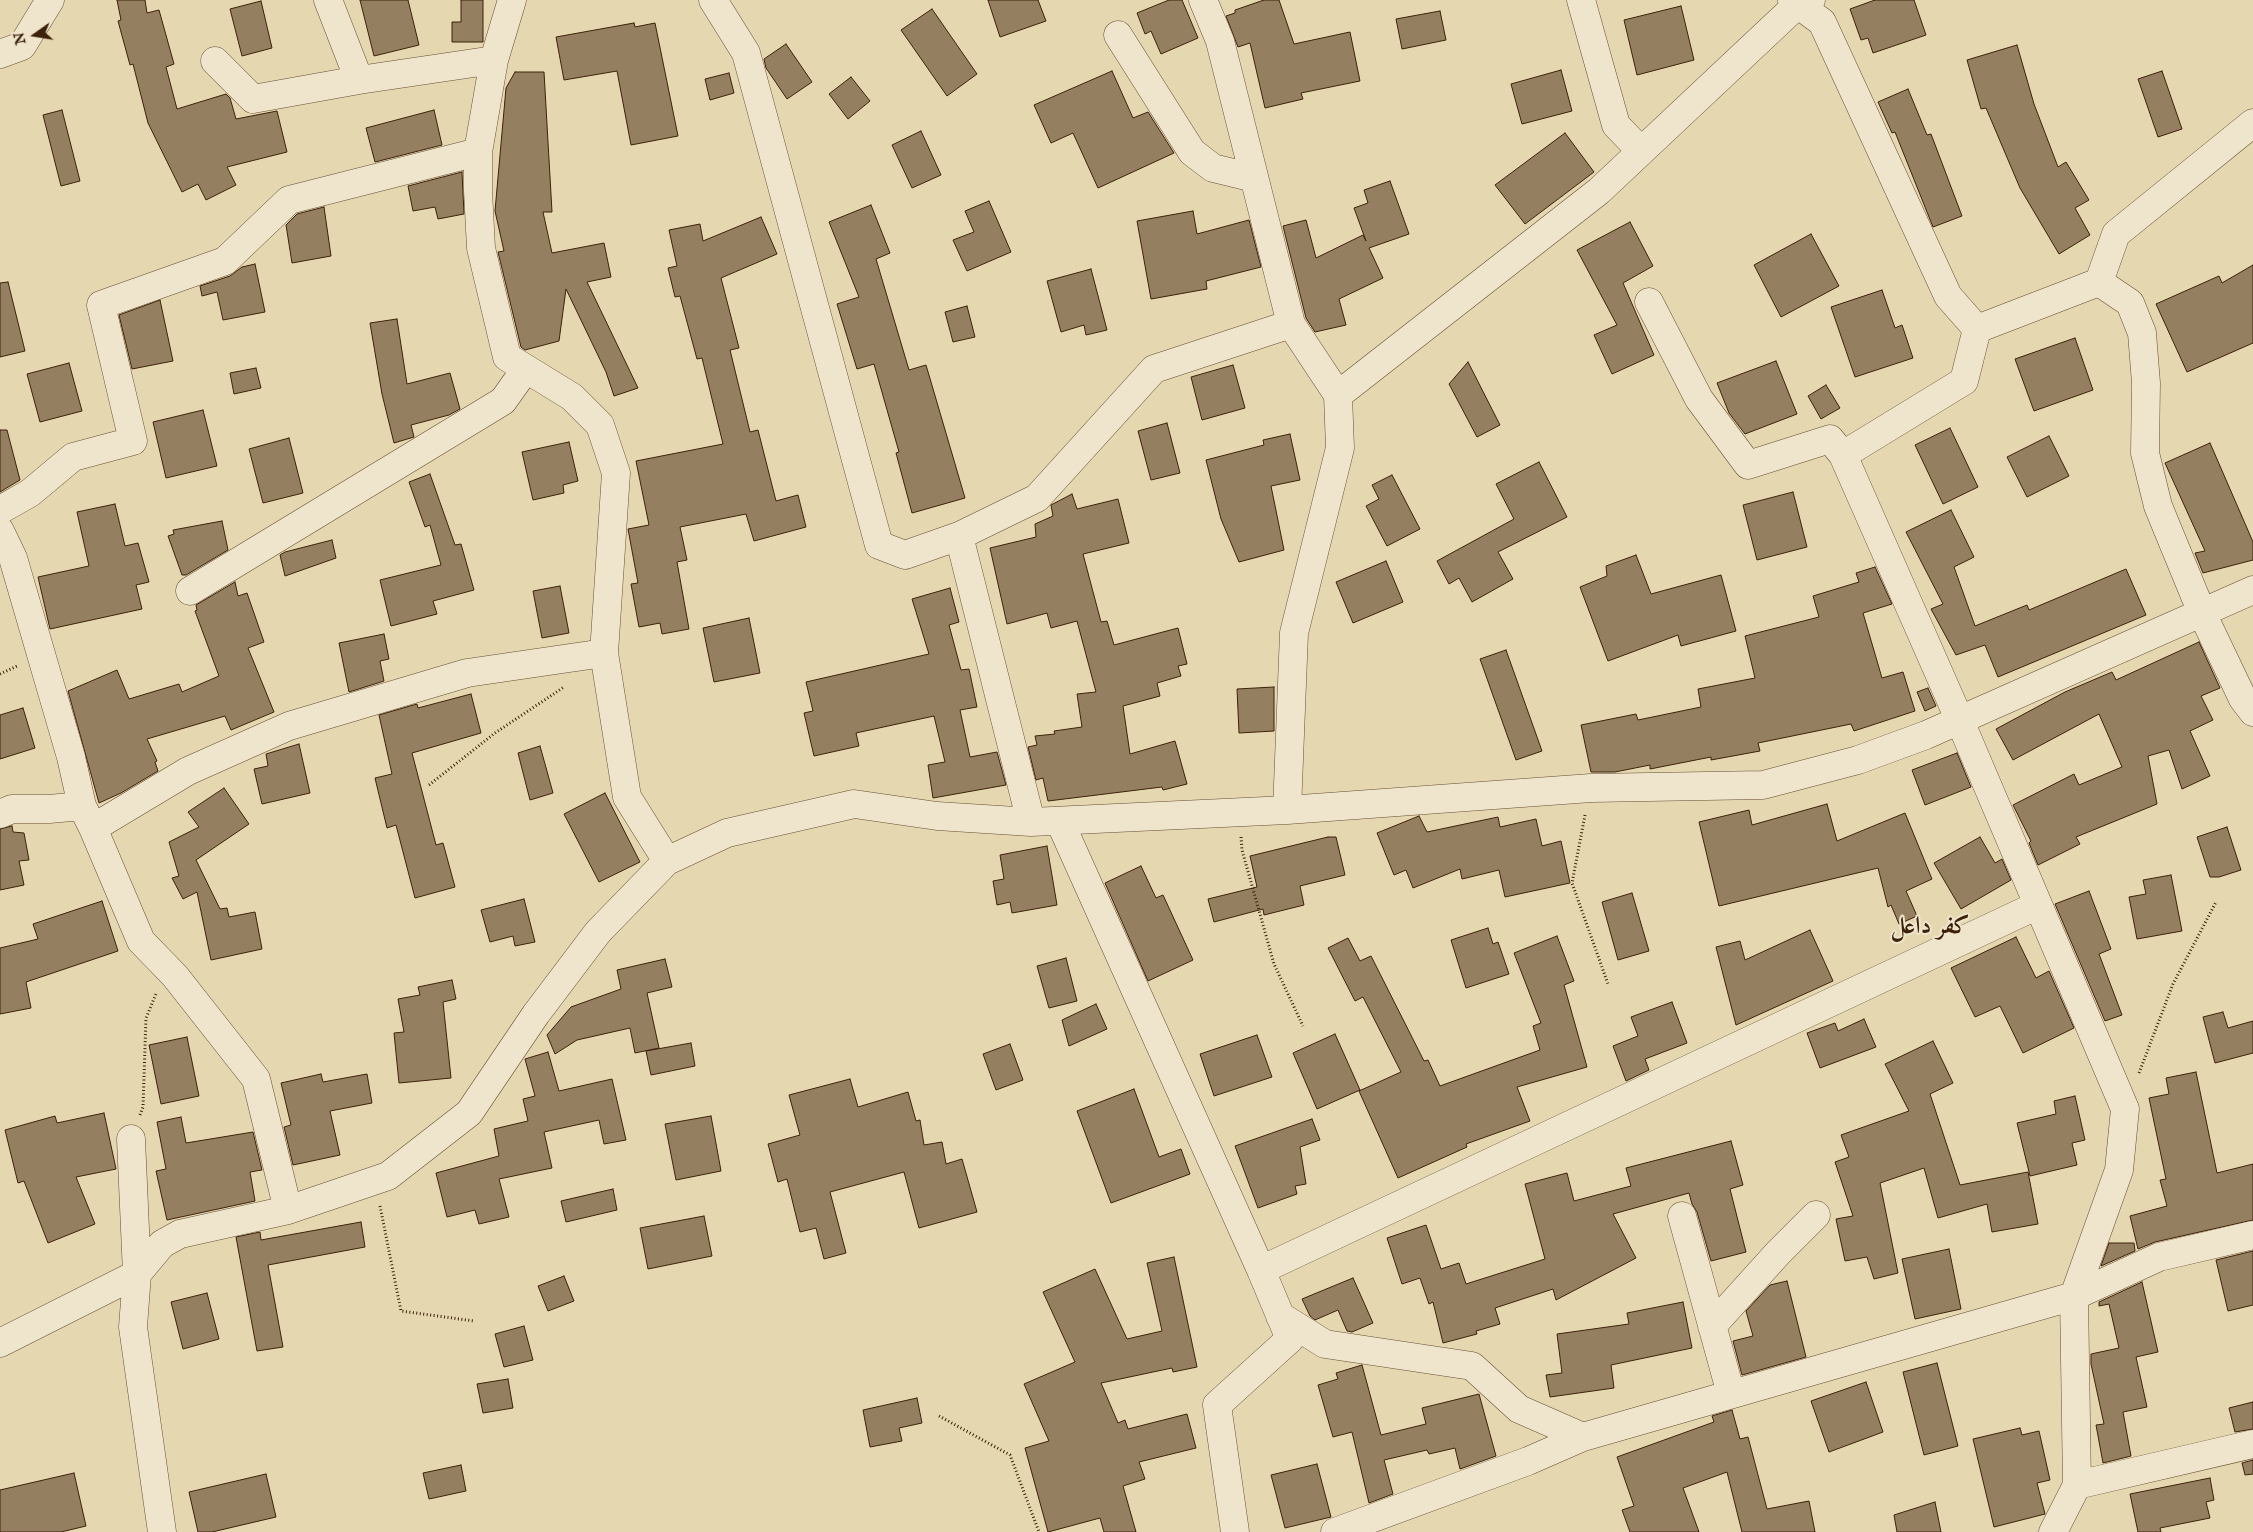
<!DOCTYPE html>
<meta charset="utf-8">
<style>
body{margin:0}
#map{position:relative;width:2253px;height:1532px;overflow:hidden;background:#e5d7b0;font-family:"IM FELL English",serif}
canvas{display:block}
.north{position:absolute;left:10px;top:10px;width:50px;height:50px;-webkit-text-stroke:4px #eee5cc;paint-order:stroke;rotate:257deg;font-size:14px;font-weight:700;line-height:20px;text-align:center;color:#3d210a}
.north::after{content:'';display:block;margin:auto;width:18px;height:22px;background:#3d210a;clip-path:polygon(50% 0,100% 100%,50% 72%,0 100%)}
</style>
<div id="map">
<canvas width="2253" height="1532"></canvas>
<div class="north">N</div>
</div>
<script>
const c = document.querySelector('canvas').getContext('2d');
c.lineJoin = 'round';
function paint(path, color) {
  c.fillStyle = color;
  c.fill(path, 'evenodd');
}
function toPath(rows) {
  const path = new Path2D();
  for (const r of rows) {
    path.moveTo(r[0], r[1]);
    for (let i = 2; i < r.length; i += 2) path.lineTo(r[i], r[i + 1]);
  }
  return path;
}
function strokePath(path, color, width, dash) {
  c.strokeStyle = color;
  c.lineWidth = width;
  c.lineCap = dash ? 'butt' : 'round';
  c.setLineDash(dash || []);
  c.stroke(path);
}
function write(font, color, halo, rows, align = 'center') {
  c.font = font + ' "IM FELL English",Amiri,serif';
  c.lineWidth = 4;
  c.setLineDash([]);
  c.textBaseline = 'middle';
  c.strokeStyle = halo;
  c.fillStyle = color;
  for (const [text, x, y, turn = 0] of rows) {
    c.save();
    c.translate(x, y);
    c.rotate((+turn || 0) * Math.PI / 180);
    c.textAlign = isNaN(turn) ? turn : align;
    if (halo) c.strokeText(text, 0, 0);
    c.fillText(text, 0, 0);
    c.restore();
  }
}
const building = toPath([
 [117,0,145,0,147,13,159,10,174,64,166,67,177,109,226,94,230,98,236,119,277,111,287,152,227,167,236,185,206,200,198,184,182,192,148,123,133,64,130,65,118,21,121,20,117,0],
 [360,0,408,0,419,45,374,56,360,0],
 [461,0,483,0,483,42,452,42,452,22,461,22,461,0],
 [988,0,1038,0,1046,21,1000,37,988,0],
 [1169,0,1182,0,1198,38,1161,54,1151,31,1145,34,1137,13,1169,0],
 [1264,0,1279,0,1294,44,1350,32,1360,81,1301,93,1303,99,1265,108,1250,43,1238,47,1226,16,1235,13,1235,10,1264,0],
 [1875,0,1914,0,1926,35,1873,53,1868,38,1861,40,1850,9,1875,0],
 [261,1,272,48,242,56,230,9,261,1],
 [1681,6,1694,60,1637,75,1624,20,1681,6],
 [932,9,977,74,947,96,901,30,932,9],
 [1440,11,1446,40,1402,49,1396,19,1440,11],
 [634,23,635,27,655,23,678,136,631,145,617,71,564,80,556,37,634,23],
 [786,44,812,82,787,99,766,68,764,59,786,44],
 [2017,45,2034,104,2058,167,2066,162,2089,200,2075,208,2090,235,2059,254,2020,188,1986,108,1981,109,1967,60,2017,45],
 [1561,70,1572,111,1522,124,1511,84,1561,70],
 [1112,71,1133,118,1148,112,1174,153,1098,188,1073,133,1051,143,1034,105,1112,71],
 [2162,71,2182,129,2158,137,2138,79,2162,71],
 [515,72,544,72,552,212,543,212,552,253,604,243,611,277,587,282,638,388,614,396,606,372,566,289,559,341,525,350,521,347,498,252,504,251,495,211,506,88,515,72],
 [729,73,734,93,710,100,705,79,729,73],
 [851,77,870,101,848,119,829,94,851,77],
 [1908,89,1927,135,1931,134,1962,216,1933,227,1895,132,1892,133,1878,102,1908,89],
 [62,110,80,181,61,186,43,115,62,110],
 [434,110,442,145,375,162,366,128,434,110],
 [921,131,941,175,912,188,892,145,921,131],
 [1565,133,1594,172,1525,224,1495,185,1565,133],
 [462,172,464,214,438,219,435,207,413,211,408,186,462,172],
 [1390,181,1409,234,1369,248,1383,278,1339,299,1346,325,1315,332,1306,318,1283,226,1306,220,1316,258,1363,235,1366,241,1354,208,1368,203,1364,190,1390,181],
 [989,201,1011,252,967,271,953,240,974,232,965,211,989,201],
 [871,205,890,253,876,259,909,370,926,365,965,498,912,513,896,453,899,452,874,364,857,369,837,304,859,297,829,222,871,205],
 [324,207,331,256,292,263,286,225,297,214,324,207],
 [1193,211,1197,234,1249,220,1261,267,1206,281,1207,289,1151,299,1137,221,1193,211],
 [761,217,777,254,721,278,739,348,730,350,750,432,758,430,776,501,798,495,806,527,754,541,746,514,680,527,687,560,677,562,689,629,662,634,660,623,639,627,631,584,638,583,628,529,649,525,636,461,723,444,702,358,697,359,680,296,675,297,668,268,677,266,669,230,700,224,703,241,761,217],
 [1630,222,1653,266,1623,283,1654,355,1612,374,1594,335,1617,325,1577,250,1630,222],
 [1811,234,1839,286,1781,317,1754,265,1811,234],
 [255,264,265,312,223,320,217,292,202,296,200,286,230,276,242,267,255,264],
 [2253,265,2253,343,2187,372,2156,304,2219,276,2222,283,2253,265],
 [1091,269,1107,330,1086,335,1084,325,1061,332,1047,281,1091,269],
 [8,282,25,351,0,357,0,283,8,282],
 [1882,290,1895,328,1902,325,1913,358,1855,377,1831,307,1882,290],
 [160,300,173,361,132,369,119,315,160,300],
 [967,306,975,337,953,342,945,312,967,306],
 [397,319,407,384,450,373,460,409,449,415,411,425,414,437,394,443,382,394,370,323,397,319],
 [2075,338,2093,390,2034,411,2015,359,2075,338],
 [1776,361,1797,414,1745,434,1729,413,1717,383,1776,361],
 [1468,362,1500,425,1477,437,1449,384,1468,362],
 [69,363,82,411,40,422,27,374,69,363],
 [1233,365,1245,408,1202,420,1191,377,1233,365],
 [256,368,261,388,234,394,230,373,256,368],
 [1826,385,1840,408,1821,419,1808,396,1826,385],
 [203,410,217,466,166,478,153,422,203,410],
 [1167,423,1180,473,1151,480,1138,431,1167,423],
 [1950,428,1978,487,1943,504,1915,445,1950,428],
 [0,430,7,430,20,480,0,492,0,430],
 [1290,434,1300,480,1271,486,1284,550,1239,562,1221,519,1206,460,1264,445,1263,440,1290,434],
 [2049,436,2069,476,2027,497,2007,457,2049,436],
 [289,438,303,493,263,503,249,449,289,438],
 [569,442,578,481,563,485,564,493,533,500,522,452,569,442],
 [2210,443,2253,542,2253,560,2203,573,2195,553,2205,551,2165,463,2210,443],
 [1539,462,1567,517,1498,552,1513,579,1472,602,1459,578,1449,584,1437,561,1514,519,1496,484,1539,462],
 [430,474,455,545,461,544,474,590,433,601,437,614,391,626,380,580,441,565,430,525,425,527,409,482,430,474],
 [1392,475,1420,529,1387,546,1366,506,1379,499,1372,485,1392,475],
 [1793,492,1807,547,1757,560,1743,505,1793,492],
 [1072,494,1077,509,1118,499,1129,543,1083,554,1101,622,1107,621,1114,645,1178,628,1187,664,1178,666,1181,676,1157,683,1160,696,1123,706,1130,754,1175,741,1187,784,1163,790,1162,787,1048,801,1043,778,1036,780,1028,747,1037,745,1035,736,1055,734,1054,731,1082,727,1077,694,1096,692,1077,621,1051,628,1047,613,1007,624,990,548,1036,537,1035,524,1053,516,1051,505,1072,494],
 [115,504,125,546,138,543,149,582,136,585,142,609,50,629,38,577,89,566,77,512,115,504],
 [1951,510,1974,557,1954,567,1975,626,2027,605,2029,610,2126,569,2146,615,1998,677,1985,645,1956,655,1931,609,1943,604,1906,532,1951,510],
 [222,521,228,550,186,575,182,575,168,536,174,534,173,530,222,521],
 [332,540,336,558,285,576,280,555,285,552,332,540],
 [1636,555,1651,594,1721,575,1736,631,1681,646,1678,635,1608,661,1580,587,1607,576,1606,566,1636,555],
 [1386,561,1403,602,1353,623,1336,582,1386,561],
 [1875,567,1892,604,1863,613,1882,678,1903,672,1915,711,1854,731,1851,724,1758,743,1760,751,1711,760,1711,757,1650,769,1650,765,1615,772,1591,772,1581,725,1636,714,1638,720,1701,707,1698,689,1755,678,1745,636,1819,617,1813,596,1859,582,1856,573,1875,567],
 [235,582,238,596,247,593,264,642,248,648,274,712,231,730,225,716,147,739,157,761,155,762,158,771,121,793,99,803,68,691,117,670,129,699,179,684,182,692,219,676,195,611,197,610,196,605,235,582],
 [560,586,569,633,542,638,533,591,560,586],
 [950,588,959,622,949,625,961,670,969,669,977,707,960,710,970,757,997,752,1006,785,933,798,928,765,945,762,934,716,856,733,859,746,814,756,804,713,813,711,806,682,929,654,912,599,950,588],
 [749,618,760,673,714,682,703,628,749,618],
 [384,634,389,659,380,661,384,681,349,692,339,643,384,634],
 [2199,642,2220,688,2201,696,2213,720,2190,731,2210,776,2182,789,2169,750,2148,756,2157,804,2076,837,2080,844,2038,865,2029,843,2031,841,2013,805,2074,774,2079,785,2122,767,2099,714,2013,760,1996,729,2065,692,2112,672,2116,680,2199,642],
 [1506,650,1542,751,1516,760,1480,659,1506,650],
 [1274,687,1274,731,1239,733,1237,689,1274,687],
 [1928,688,1936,706,1925,711,1917,692,1928,688],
 [471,694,481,733,412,753,436,845,443,843,455,887,415,898,396,825,387,828,375,778,392,774,379,715,417,704,418,708,471,694],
 [23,708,35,748,0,759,0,715,23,708],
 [299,744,310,793,262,804,254,769,268,766,266,754,299,744],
 [540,746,553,793,530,800,518,753,540,746],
 [1957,753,1971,787,1925,805,1912,770,1957,753],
 [224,788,249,824,196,860,220,909,227,908,229,917,255,912,262,949,211,960,197,892,183,899,172,878,179,876,169,842,199,827,188,812,224,788],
 [605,793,640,862,599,882,564,814,605,793],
 [1827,804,1837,841,1905,813,1932,879,1906,891,1917,916,1899,924,1891,905,1888,907,1878,868,1719,906,1699,822,1749,810,1752,825,1827,804],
 [1419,816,1427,832,1498,817,1500,827,1536,819,1542,846,1561,841,1570,883,1505,897,1499,870,1462,879,1460,869,1413,888,1406,870,1394,875,1377,833,1419,816],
 [12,826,13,832,24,833,29,860,19,861,24,885,0,890,0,829,12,826],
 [2227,827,2241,870,2219,877,2210,877,2197,837,2227,827],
 [1328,837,1336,837,1345,875,1300,886,1304,905,1264,915,1263,909,1214,922,1208,899,1257,887,1250,856,1328,837],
 [1980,837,1995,863,2002,859,2011,880,1961,909,1934,863,1980,837],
 [1047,846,1057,905,1012,913,1010,902,997,905,993,881,1004,879,1000,855,1047,846],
 [1141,866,1156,898,1163,895,1193,960,1148,981,1105,883,1141,866],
 [2171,875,2182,931,2137,939,2129,897,2146,894,2143,880,2171,875],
 [2089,891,2111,949,2099,954,2122,1015,2105,1021,2055,904,2089,891],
 [1632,893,1649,951,1618,960,1602,902,1632,893],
 [524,899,535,942,515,946,513,936,490,942,481,910,524,899],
 [102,901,118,951,26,982,31,1008,0,1014,0,948,38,939,33,924,102,901],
 [1488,928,1493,944,1498,942,1509,974,1466,988,1451,940,1488,928],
 [1810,930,1833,981,1736,1025,1716,947,1740,941,1745,960,1810,930],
 [1557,936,1574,981,1564,985,1587,1067,1517,1087,1530,1121,1466,1144,1467,1147,1398,1178,1359,1091,1401,1072,1363,997,1355,1001,1328,948,1348,938,1360,961,1371,956,1424,1061,1428,1060,1440,1086,1540,1050,1533,1026,1541,1023,1514,953,1557,936],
 [2016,937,2036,978,2049,971,2074,1028,2023,1053,2000,1006,1975,1017,1951,968,2016,937],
 [1066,958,1077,1001,1049,1008,1037,966,1066,958],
 [665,959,672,987,647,993,659,1048,635,1053,630,1028,577,1040,555,1054,547,1035,571,1007,621,989,617,970,665,959],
 [452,980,456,999,443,1002,451,1078,399,1083,394,1033,404,1032,398,999,420,995,418,987,452,980],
 [1672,1002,1687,1043,1645,1059,1649,1070,1626,1081,1613,1046,1638,1036,1631,1017,1672,1002],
 [1096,1004,1107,1029,1069,1046,1062,1020,1096,1004],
 [2223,1012,2228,1028,2253,1021,2253,1053,2215,1063,2203,1017,2223,1012],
 [1864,1019,1876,1047,1820,1068,1807,1033,1835,1023,1838,1031,1864,1019],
 [1335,1034,1360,1090,1317,1109,1293,1053,1335,1034],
 [1257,1035,1272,1077,1214,1096,1200,1054,1257,1035],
 [187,1037,199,1096,161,1104,149,1045,187,1037],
 [1933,1041,1953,1083,1930,1094,1960,1185,2028,1172,2038,1224,1992,1232,1987,1204,1938,1218,1924,1168,1880,1183,1898,1273,1874,1279,1867,1257,1845,1261,1836,1219,1853,1216,1835,1162,1849,1157,1841,1135,1909,1111,1885,1064,1933,1041],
 [691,1043,695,1066,651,1075,646,1051,691,1043],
 [1010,1044,1023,1080,996,1090,983,1054,1010,1044],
 [548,1052,559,1091,612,1079,626,1140,604,1144,599,1120,544,1132,552,1168,499,1179,509,1217,479,1224,475,1210,447,1217,436,1173,499,1156,494,1129,528,1121,523,1099,535,1096,525,1059,548,1052],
 [2196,1072,2217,1173,2253,1164,2253,1220,2155,1242,2138,1249,2130,1216,2167,1206,2160,1180,2166,1179,2149,1098,2169,1094,2166,1078,2196,1072],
 [321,1074,323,1082,367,1074,372,1103,330,1111,340,1155,293,1165,284,1127,291,1125,281,1083,321,1074],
 [850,1079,858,1107,908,1092,916,1121,920,1120,924,1145,942,1142,946,1164,962,1159,977,1212,919,1228,904,1172,830,1192,846,1253,824,1259,816,1228,800,1232,787,1179,778,1182,768,1144,800,1135,789,1095,850,1079],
 [1134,1089,1159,1157,1181,1149,1190,1174,1111,1203,1077,1111,1134,1089],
 [2075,1096,2085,1140,2072,1143,2077,1165,2030,1176,2017,1123,2056,1114,2054,1101,2075,1096],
 [104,1113,116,1169,76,1177,95,1224,48,1243,24,1181,18,1183,5,1130,55,1116,57,1123,104,1113],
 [711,1116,721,1171,676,1180,665,1124,711,1116],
 [181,1117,186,1143,253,1132,262,1170,250,1172,255,1201,167,1220,156,1171,166,1169,157,1122,181,1117],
 [1312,1119,1320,1140,1300,1147,1306,1184,1295,1186,1297,1194,1258,1208,1235,1146,1312,1119],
 [1731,1141,1743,1185,1730,1189,1746,1252,1711,1261,1697,1212,1692,1204,1689,1193,1613,1214,1636,1258,1556,1300,1553,1289,1495,1308,1500,1324,1476,1331,1477,1334,1443,1343,1433,1302,1429,1304,1420,1278,1402,1284,1387,1238,1426,1225,1441,1269,1459,1263,1466,1284,1545,1259,1525,1184,1567,1173,1574,1201,1631,1186,1626,1168,1731,1141],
 [613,1189,617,1210,566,1222,561,1201,613,1189],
 [704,1216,712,1256,648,1269,640,1228,704,1216],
 [361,1222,365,1247,268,1265,283,1347,257,1351,236,1237,260,1232,261,1240,361,1222],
 [2109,1243,2134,1243,2135,1251,2101,1266,2109,1243],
 [1949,1249,1961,1309,1915,1319,1902,1259,1949,1249],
 [2253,1251,2253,1305,2228,1311,2216,1260,2253,1251],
 [1174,1257,1197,1367,1173,1372,1172,1368,1101,1383,1118,1423,1125,1420,1128,1429,1187,1414,1196,1448,1139,1462,1145,1479,1123,1486,1136,1532,1104,1532,1100,1518,1048,1532,1025,1448,1049,1441,1024,1384,1075,1362,1043,1292,1095,1269,1127,1339,1162,1331,1147,1263,1174,1257],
 [564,1276,574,1301,548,1311,538,1286,564,1276],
 [1353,1278,1373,1323,1352,1332,1347,1331,1338,1310,1315,1320,1310,1316,1302,1299,1353,1278],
 [1787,1281,1806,1357,1742,1375,1733,1341,1753,1336,1746,1311,1770,1285,1787,1281],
 [2142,1282,2158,1352,2136,1357,2147,1407,2123,1412,2131,1456,2103,1463,2096,1425,2104,1424,2091,1364,2091,1354,2119,1348,2109,1304,2099,1306,2099,1302,2142,1282],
 [207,1293,219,1339,183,1349,171,1302,207,1293],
 [1683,1302,1692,1348,1611,1365,1614,1388,1550,1397,1546,1375,1562,1373,1557,1334,1629,1324,1627,1313,1683,1302],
 [524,1326,533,1360,504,1367,495,1334,524,1326],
 [1937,1363,1958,1446,1924,1455,1903,1372,1937,1363],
 [1362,1365,1381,1435,1426,1424,1422,1408,1479,1394,1496,1456,1460,1469,1455,1448,1429,1454,1427,1450,1384,1460,1393,1494,1369,1503,1352,1432,1333,1437,1318,1385,1338,1379,1336,1373,1362,1365],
 [508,1379,513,1408,483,1413,477,1384,508,1379],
 [1866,1382,1883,1432,1829,1452,1811,1401,1866,1382],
 [917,1398,922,1423,899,1428,902,1441,870,1447,863,1410,917,1398],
 [2253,1402,2253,1429,2235,1432,2229,1408,2253,1402],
 [1732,1410,1740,1439,1748,1437,1767,1509,1809,1501,1815,1532,1742,1532,1727,1472,1683,1488,1699,1532,1630,1532,1622,1510,1634,1506,1617,1457,1714,1422,1712,1416,1732,1410],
 [2020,1428,2022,1435,2039,1431,2050,1480,2037,1483,2045,1514,1994,1527,1973,1439,2020,1428],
 [2253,1460,2253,1474,2245,1475,2242,1463,2253,1460],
 [1317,1464,1331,1517,1285,1528,1271,1475,1317,1464],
 [461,1465,466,1491,429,1499,423,1473,461,1465],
 [74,1473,86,1526,61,1532,0,1532,0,1490,74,1473],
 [266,1474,276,1517,212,1532,198,1532,189,1492,266,1474],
 [2210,1478,2214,1500,2206,1502,2210,1518,2160,1528,2161,1532,2138,1532,2130,1494,2210,1478],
 [1935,1502,1941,1532,1897,1532,1894,1515,1935,1502]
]);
const path = toPath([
 [0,674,17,666],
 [429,785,495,733,564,687],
 [1585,815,1572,883,1608,984],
 [1241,837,1242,850,1274,964,1303,1026],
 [2139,1073,2173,984,2216,902],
 [140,1115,143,1107,146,1018,156,994],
 [380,1206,401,1311,474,1321],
 [939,1416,1010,1455,1039,1532]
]);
const minor = toPath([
 [328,0,359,80,494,60],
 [512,0,494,60,478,152,478,191,481,248,507,357,572,397,600,425,616,473,604,653,627,797,667,861],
 [713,0,746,53,879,545,905,555,959,536,1037,498,1154,369,1291,324],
 [1203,0,1220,41,1291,324,1338,395,1340,448,1294,633,1287,810],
 [1581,0,1616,125,1641,151],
 [1792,0,1822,22,1948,296,1977,329,2099,282,2130,303,2142,333,2146,383,2145,453,2158,506,2202,613,2243,699,2253,712],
 [1118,35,1192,152,1213,168,1254,178],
 [0,54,22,46,50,0],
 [215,61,253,99,359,80],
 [2099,282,2116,234,2253,123],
 [1649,302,1699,399,1748,465,1830,439,1843,455],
 [1977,329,1964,381,1843,455,1960,721,2125,1109,2119,1170,2074,1296,2077,1485],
 [1338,395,1599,191,1798,4,1811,0],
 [0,510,30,493,73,457,133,441,101,305,225,261,289,200,478,152],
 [0,531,13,558,71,757,82,806,93,828,141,941,175,976,256,1079,288,1210],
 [959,536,1031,822],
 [190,591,503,401,525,370],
 [0,814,12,809,49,809,82,806],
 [1060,822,1261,1270,1290,1339,1217,1405,1235,1532],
 [93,828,188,771,289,726,467,673,604,653],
 [1682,1216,1731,1394],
 [1261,1270,2038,905],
 [1280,1316,1325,1344,1472,1366,1519,1409,1583,1437],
 [1712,1326,1778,1253,1816,1215],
 [0,1343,137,1274,131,1139],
 [162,1532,133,1327,137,1274,162,1244,180,1234,288,1210,388,1176,469,1113,536,1014,598,932,667,861,727,833,854,804,937,816,1031,822,1287,810,1591,788,1763,785,1858,760,1926,735,2253,590],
 [1335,1532,1528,1461,1583,1437,2074,1296,2159,1257,2253,1235],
 [2053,1532,2077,1485,2253,1444]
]);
const districtNames = [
 ["كفر داعل",1930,928]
];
paint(building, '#948060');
strokePath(building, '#3d210a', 1);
strokePath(minor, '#674e34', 29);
strokePath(path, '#3d210a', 3, [1, 2.5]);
strokePath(minor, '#eee5cc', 28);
write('bold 24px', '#3d210a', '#eee5cc', districtNames);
</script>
